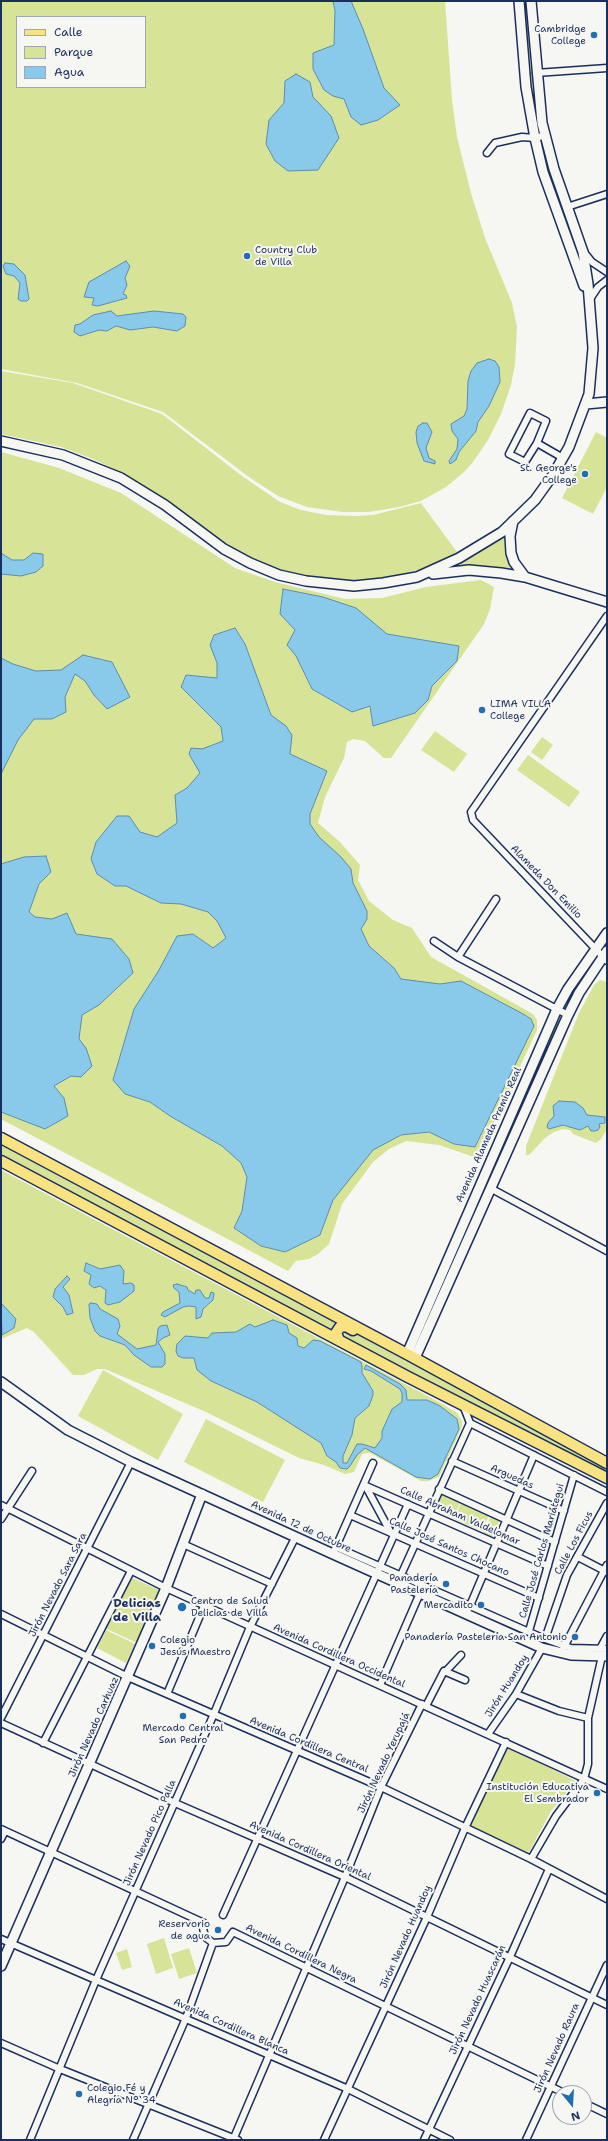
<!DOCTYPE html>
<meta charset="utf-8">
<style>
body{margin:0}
#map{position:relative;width:608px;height:2141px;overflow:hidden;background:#f6f6f2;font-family:"Shantell Sans",sans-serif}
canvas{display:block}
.frame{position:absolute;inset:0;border:2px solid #1b2f5e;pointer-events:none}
.legend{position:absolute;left:16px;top:16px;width:130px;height:72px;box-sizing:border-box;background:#f6f6f2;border:1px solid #9ea6b7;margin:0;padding:5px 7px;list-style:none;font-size:12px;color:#1b2f5e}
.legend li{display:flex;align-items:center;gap:8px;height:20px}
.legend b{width:20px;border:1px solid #9ea6b7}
.north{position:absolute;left:552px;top:2085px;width:40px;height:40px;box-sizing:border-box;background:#f6f6f2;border:1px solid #9ea6b7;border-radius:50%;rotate:162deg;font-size:11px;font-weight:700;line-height:16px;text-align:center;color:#1b2f5e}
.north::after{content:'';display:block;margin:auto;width:14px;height:18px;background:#1f6fb2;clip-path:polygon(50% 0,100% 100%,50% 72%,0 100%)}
</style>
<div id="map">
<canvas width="608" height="2141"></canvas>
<div class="frame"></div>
<ul class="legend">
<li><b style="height:5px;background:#f8e281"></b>Calle</li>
<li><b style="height:11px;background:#d7e396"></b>Parque</li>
<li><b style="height:11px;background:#89caea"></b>Agua</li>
</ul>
<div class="north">N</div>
</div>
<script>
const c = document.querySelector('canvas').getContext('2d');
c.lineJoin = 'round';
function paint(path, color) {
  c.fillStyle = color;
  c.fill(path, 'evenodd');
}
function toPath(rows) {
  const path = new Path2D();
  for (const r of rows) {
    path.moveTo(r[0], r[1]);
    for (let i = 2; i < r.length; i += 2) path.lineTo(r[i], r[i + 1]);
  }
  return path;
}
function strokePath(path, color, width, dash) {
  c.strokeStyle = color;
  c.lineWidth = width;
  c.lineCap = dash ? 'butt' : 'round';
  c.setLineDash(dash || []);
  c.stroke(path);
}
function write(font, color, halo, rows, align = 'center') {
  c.font = font + ' "Shantell Sans",sans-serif';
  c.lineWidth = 4;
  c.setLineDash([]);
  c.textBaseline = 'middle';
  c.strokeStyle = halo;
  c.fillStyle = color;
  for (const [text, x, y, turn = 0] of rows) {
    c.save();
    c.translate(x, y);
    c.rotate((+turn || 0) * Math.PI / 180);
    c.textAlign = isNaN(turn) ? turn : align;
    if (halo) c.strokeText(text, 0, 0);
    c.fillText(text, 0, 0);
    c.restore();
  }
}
const green = toPath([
 [1,1,445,1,452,100,457,137,471,193,485,238,512,303,517,327,515,364,511,385,501,414,488,440,473,462,463,473,446,487,421,501,399,507,369,512,343,512,307,507,278,496,249,477,163,412,77,383,1,369],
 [17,17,145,17,145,87,17,87],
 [522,1,526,1,530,61,539,127,546,159,579,254,581,267,544,167,529,92],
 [1,371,73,383,162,414,242,476,280,502,301,510,326,515,357,516,373,515,421,503,457,552,445,561,393,578,352,582,282,574,231,549,173,506,128,476,93,459,61,447,1,434],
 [596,432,607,438,607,487,593,514,562,498],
 [1,452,59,468,121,493,235,568,275,582,345,599,382,598,426,587,481,580,494,587,490,609,484,624,391,758,384,758,365,741,353,739,347,742,344,758,325,797,318,823,339,841,360,865,358,880,369,901,393,920,412,928,431,957,533,1014,537,1020,537,1030,482,1148,474,1157,439,1145,406,1141,389,1149,373,1162,342,1204,329,1244,318,1254,309,1259,296,1261,288,1271,1,1119],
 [507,533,505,543,516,572,444,570,481,551],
 [435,731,467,754,454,772,421,750],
 [542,737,553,745,542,760,531,752],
 [528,755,580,792,569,807,517,770],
 [600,980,607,982,607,1129,601,1139,596,1143,573,1134,570,1130,563,1129,554,1132,545,1138,529,1155,526,1155,526,1146,579,1013,594,985],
 [556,1020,561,1023,485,1190,482,1188],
 [1,1145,607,1468,607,1476,1,1156],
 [1,1170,437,1401,457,1413,462,1421,462,1427,439,1477,428,1481,421,1481,370,1453,366,1453,362,1454,354,1472,345,1474,324,1465,299,1458,206,1412,105,1369,97,1369,84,1375,73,1375,34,1332,27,1328,1,1339],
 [103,1370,183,1414,158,1460,78,1416],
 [206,1419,285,1460,263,1502,184,1462],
 [441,1494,460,1503,453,1518,434,1509],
 [461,1503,489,1515,482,1531,454,1519],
 [491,1516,500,1520,492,1537,483,1533],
 [130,1577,161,1591,137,1643,105,1628],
 [106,1630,135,1644,126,1663,97,1648],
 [506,1746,576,1781,551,1811,528,1854,468,1826],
 [164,1938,173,1968,156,1974,147,1944],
 [189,1948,197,1973,179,1979,171,1954],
 [127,1949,132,1967,122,1970,116,1953]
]);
const water = toPath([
 [333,1,351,1,363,29,384,88,400,105,378,120,361,125,351,117,344,99,333,96,324,90,313,69,313,53,334,45,335,11,333,1],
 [296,74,310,82,313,97,331,116,339,138,318,170,288,171,275,161,266,144,269,120,284,103,285,81,296,74],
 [126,261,130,266,125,278,127,285,123,294,126,295,127,298,98,306,92,305,94,298,84,297,89,282,126,261],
 [5,263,14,264,25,275,29,299,27,301,21,301,18,299,20,283,14,276,6,274,3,266,5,263],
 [111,311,117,316,154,311,183,314,186,317,185,326,177,331,153,327,130,330,116,326,107,331,99,330,80,336,74,332,75,325,80,324,93,315,111,311],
 [489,359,495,361,499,367,500,382,489,406,478,422,476,431,459,452,456,460,450,464,449,461,457,449,458,439,452,431,451,424,464,416,467,409,468,381,471,371,477,363,489,359],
 [423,423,427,423,432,432,426,448,429,458,435,461,435,464,424,461,417,443,416,432,418,426,423,423],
 [1,553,12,560,24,560,33,553,43,554,43,566,36,572,21,576,1,574,1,553],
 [283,589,323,597,356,608,387,634,459,646,457,661,432,686,428,700,415,713,373,726,370,706,352,712,312,689,296,656,287,645,295,630,280,614,283,589],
 [235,628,245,644,271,715,286,726,292,735,290,754,327,771,310,814,310,824,319,837,341,857,351,869,353,883,367,911,367,919,361,929,369,946,394,968,401,979,440,984,461,981,525,1015,531,1019,534,1026,475,1147,454,1144,429,1132,401,1135,373,1150,333,1200,320,1235,285,1252,261,1246,234,1228,242,1211,247,1177,241,1163,222,1146,170,1116,150,1102,125,1094,113,1080,134,1009,159,970,177,936,193,934,213,948,226,938,217,921,208,912,181,904,161,903,126,886,115,886,97,874,91,859,96,842,117,816,129,816,140,832,157,837,177,823,175,795,187,788,200,773,189,754,191,748,202,749,223,741,221,727,181,687,186,675,217,678,217,663,210,645,214,635,235,628],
 [83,655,112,662,130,697,107,709,94,695,85,681,75,674,65,697,66,712,52,719,34,719,18,740,1,774,1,658,13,664,36,671,61,670,83,655],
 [46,856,51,872,39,884,29,912,35,917,52,919,67,913,76,934,112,939,129,959,133,973,99,1005,82,1015,79,1039,86,1048,92,1066,81,1077,71,1076,54,1086,64,1098,68,1116,45,1129,1,1112,1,864,24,857,46,856],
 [559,1101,575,1102,583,1108,587,1115,605,1117,605,1123,599,1124,600,1127,598,1130,595,1131,591,1131,588,1126,580,1130,563,1125,549,1129,547,1127,548,1123,554,1116,553,1106,559,1101],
 [86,1263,100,1269,120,1265,124,1271,123,1284,131,1283,134,1285,134,1291,120,1302,108,1305,105,1303,106,1290,100,1286,94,1288,89,1284,91,1275,84,1271,86,1263],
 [67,1276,70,1279,63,1287,69,1295,73,1313,67,1315,63,1307,53,1297,55,1289,67,1276],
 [177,1284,187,1287,188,1290,195,1294,196,1290,200,1290,205,1298,209,1298,211,1292,214,1293,213,1300,203,1309,201,1317,196,1319,196,1307,189,1306,183,1307,165,1317,161,1315,163,1312,180,1303,179,1292,174,1288,173,1285,177,1284],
 [1,1303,16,1319,14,1328,2,1335,1,1303],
 [91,1303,97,1304,100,1309,118,1319,120,1326,117,1334,137,1349,156,1345,158,1329,160,1326,167,1325,170,1335,163,1338,158,1342,165,1354,165,1364,162,1367,151,1367,134,1355,125,1345,100,1336,95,1331,90,1318,89,1304,91,1303],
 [273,1320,287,1325,289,1333,297,1338,298,1346,304,1348,313,1340,320,1341,361,1362,362,1366,362,1373,373,1391,373,1395,369,1406,355,1418,352,1435,343,1456,343,1463,347,1463,357,1444,362,1444,375,1448,382,1438,382,1431,392,1409,402,1402,402,1393,400,1389,371,1371,364,1369,366,1365,400,1384,406,1390,407,1400,427,1400,440,1406,457,1419,459,1429,438,1474,430,1479,416,1477,365,1448,357,1455,350,1466,347,1469,340,1468,336,1462,327,1456,321,1443,257,1402,211,1381,197,1370,194,1358,183,1358,178,1356,176,1351,177,1344,185,1336,208,1338,212,1333,236,1332,250,1324,255,1327,273,1320]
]);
const street = toPath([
 [536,73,607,68],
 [487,153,495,143,522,137,535,138,546,135],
 [567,207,607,194],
 [584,252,592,262,607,272],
 [590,299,598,287,607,280],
 [537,443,546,421,530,413,509,454,525,462,537,443,563,458],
 [607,616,471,812,473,820,607,961],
 [434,941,458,957,568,1015],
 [458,957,496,899],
 [490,1188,607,1251],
 [463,1405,470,1423,607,1492],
 [452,1461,564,1511],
 [364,1485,548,1566],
 [365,1485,391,1533],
 [439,1489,555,1542],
 [1,1505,166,1588,607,1789],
 [350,1515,539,1598],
 [1,1519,32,1471],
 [183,1544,272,1584],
 [336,1547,545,1639,571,1648,607,1649],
 [335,1549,373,1463],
 [578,1557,607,1572],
 [401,1575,470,1423],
 [469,1608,534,1455],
 [1,1614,128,1677,381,1787,531,1859,607,1899],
 [529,1631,574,1475],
 [545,1639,567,1575,607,1503],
 [563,1649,607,1565],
 [600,1649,607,1636],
 [446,1671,461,1655],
 [380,1685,420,1593],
 [167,1694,204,1606],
 [516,1694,559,1711,588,1718],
 [426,1706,444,1671,465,1680],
 [1,1718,131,1462],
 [1,1723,175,1803,345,1877,607,2005],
 [488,1734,516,1694,542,1648],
 [43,1743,131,1571],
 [1,1829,204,1923,203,1928,205,1937,213,1943,226,1942,233,1932,564,2093],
 [1,1839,5,1831],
 [531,1859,556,1816,584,1779,588,1764,588,1718,602,1656],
 [223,1915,408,1504],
 [1,1939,348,2089,450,2140],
 [1,2043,60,2069,238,2140],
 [584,2103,607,2114],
 [30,2140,96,1980,213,1716,250,1627,296,1536],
 [133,2140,186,2018,213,1943],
 [233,2140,345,1877,381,1787,422,1704],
 [324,2140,427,1917,465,1828,506,1742],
 [424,2140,509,1959,549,1869],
 [526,2140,607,1965]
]);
const secondary = toPath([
 [519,1,526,87,535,138,543,172,584,286],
 [586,404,607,402],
 [1,441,63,455,121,478,165,505,224,549,250,563,279,575,306,581,354,586,383,583,417,577,459,558,502,532,535,500,553,475,569,447,589,394,593,348,588,284,583,252,554,169,542,123,531,1],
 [513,521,510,536,511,553,514,562,525,577],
 [433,574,469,570,501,573,525,577,607,602],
 [407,1354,557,1009,568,989,607,933],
 [415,1358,568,1015,579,993,607,951],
 [1,1382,68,1430,131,1462,333,1554,542,1648,571,1655,607,1656],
 [1,1966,166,1588,202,1494]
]);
const primary = toPath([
 [1,1138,407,1354,607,1463],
 [1,1161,408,1377,607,1478],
 [339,1340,336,1333,340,1327,346,1326,353,1330]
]);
const markers = [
 [594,35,4,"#1f6fb2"],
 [247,256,4,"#1f6fb2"],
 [585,474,4,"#1f6fb2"],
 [482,710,4,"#1f6fb2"],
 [446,1584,4,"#1f6fb2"],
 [481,1605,4,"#1f6fb2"],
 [182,1607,5,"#1f6fb2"],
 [575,1637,4,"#1f6fb2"],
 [152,1646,4,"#1f6fb2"],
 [183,1716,4,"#1f6fb2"],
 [597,1793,4,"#1f6fb2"],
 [218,1930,4,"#1f6fb2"],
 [79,2094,4,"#1f6fb2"]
];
const poiNames = [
 ["Cambridge",586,29],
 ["College",586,41],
 ["Country Club",255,250,"left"],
 ["de Villa",255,262,"left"],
 ["St. George's",577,468],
 ["College",577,480],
 ["LIMA VILLA",490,704,"left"],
 ["College",490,716,"left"],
 ["Panadería",438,1578],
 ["Pastelería",438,1590],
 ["Centro de Salud",191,1601,"left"],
 ["Delicias de Villa",191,1613,"left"],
 ["Mercadito",473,1605],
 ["Panadería Pastelería San Antonio",567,1637],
 ["Colegio",160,1640,"left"],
 ["Jesús Maestro",160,1652,"left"],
 ["Mercado Central",183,1728,"center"],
 ["San Pedro",183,1740,"center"],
 ["Institución Educativa",589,1787],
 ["El Sembrador",589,1799],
 ["Reservorio",210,1924],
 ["de agua",210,1936],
 ["Colegio Fé y",87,2088,"left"],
 ["Alegría N° 34",87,2100,"left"]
];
const streetNames = [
 ["Alameda Don Emilio",546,882,46],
 ["Avenida Alameda Premio Real",489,1135,-66],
 ["Arguedas",512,1477,24],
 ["Calle Abraham Valdelomar",460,1516,24],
 ["Avenida 12 de Octubre",301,1527,25],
 ["Calle Los Ficus",574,1543,-62],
 ["Calle José Santos Chocano",449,1547,24],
 ["Calle José Carlos Mariátegui",542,1551,-74],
 ["Jirón Nevado Sara Sara",58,1585,-63],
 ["Avenida Cordillera Occidental",339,1656,24],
 ["Jirón Huandoy",507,1686,-58],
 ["Jirón Nevado Carhuaz",94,1727,-66],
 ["Avenida Cordillera Central",309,1745,23],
 ["Jirón Nevado Yerupajá",384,1763,-65],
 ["Jirón Nevado Pico Palla",150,1833,-66],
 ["Avenida Cordillera Oriental",310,1851,24],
 ["Jirón Nevado Huandoy",406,1937,-66],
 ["Avenida Cordillera Negra",301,1954,26],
 ["Jirón Nevado Huascarán",478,2000,-65],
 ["Avenida Cordillera Blanca",231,2027,24],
 ["Jirón Nevado Raura",557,2048,-66]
];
const quarterNames = [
 ["Delicias",137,1604],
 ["de Villa",137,1618]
];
paint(green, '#d7e396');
paint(water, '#89caea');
strokePath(water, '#5d8cb2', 1);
strokePath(street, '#1b2f5e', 9);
strokePath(secondary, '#1b2f5e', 12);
strokePath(primary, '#1b2f5e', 13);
strokePath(street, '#f6f6f2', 6);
strokePath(secondary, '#f6f6f2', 9);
strokePath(primary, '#f8e281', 10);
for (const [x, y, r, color] of markers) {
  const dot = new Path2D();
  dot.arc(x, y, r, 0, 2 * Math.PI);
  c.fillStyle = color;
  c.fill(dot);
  strokePath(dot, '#f6f6f2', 1.5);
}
write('10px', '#1b2f5e', '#f6f6f2', poiNames, 'right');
write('10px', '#1b2f5e', '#f6f6f2', streetNames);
write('bold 12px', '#1b2f5e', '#f6f6f2', quarterNames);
</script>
